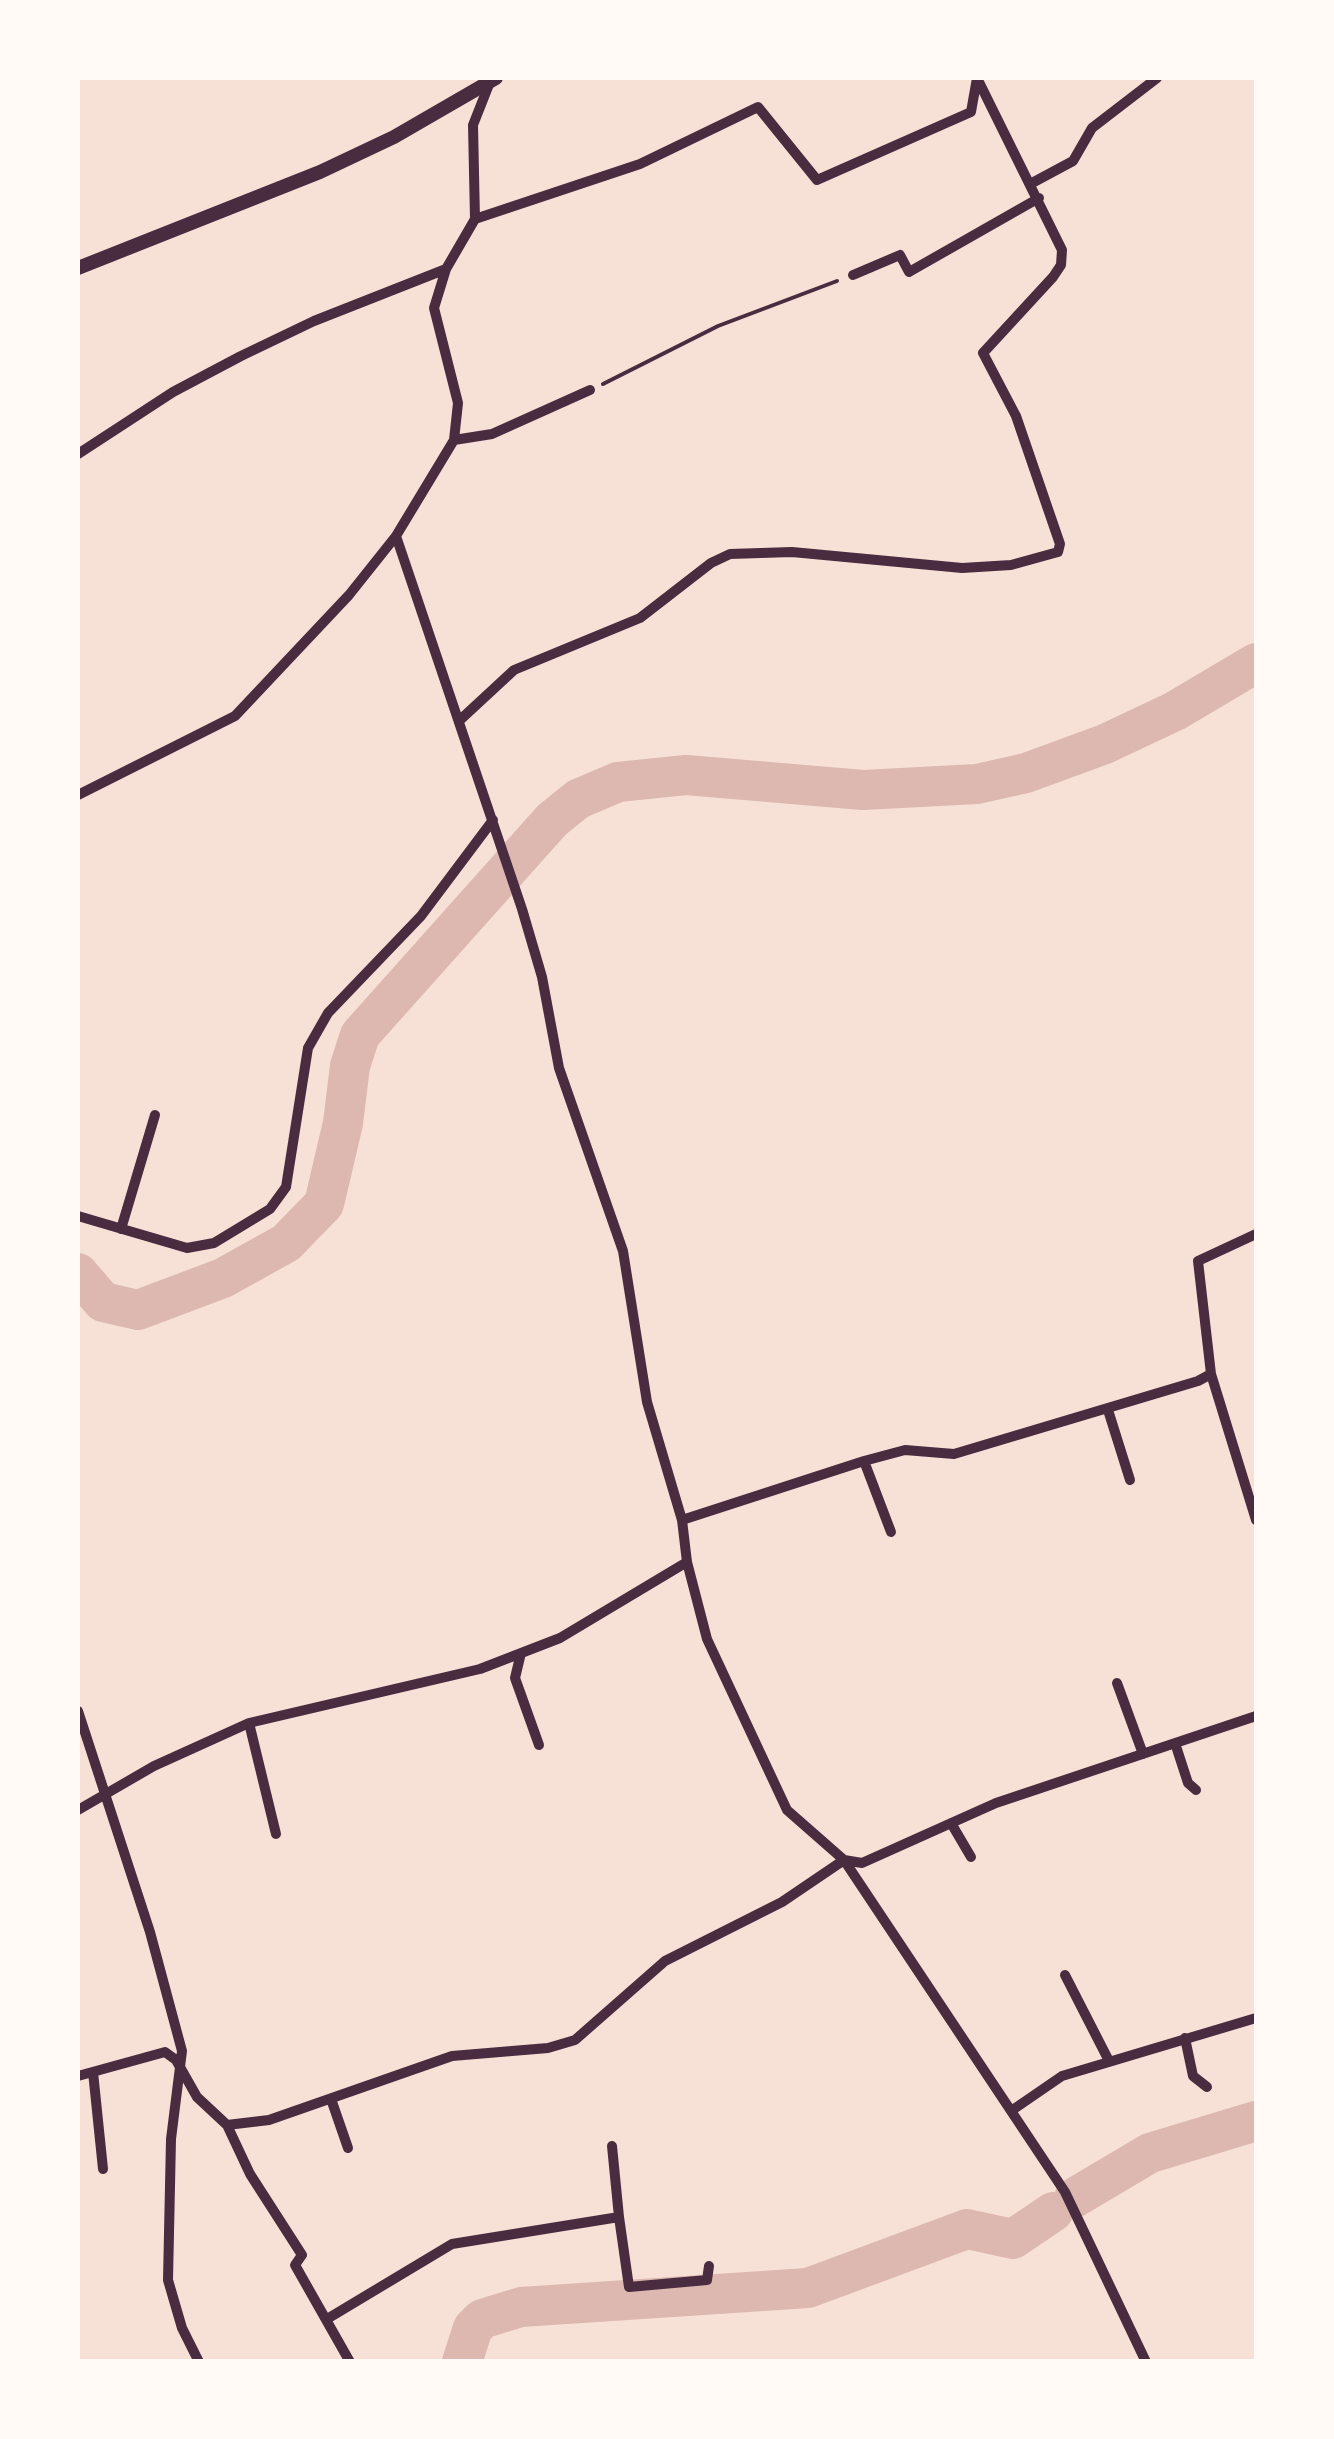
<!DOCTYPE html>
<style>
body{margin:0}
#map{position:relative;width:1334px;height:2439px;overflow:hidden;background:#f7e1d7;font-family:Spectral,serif}
canvas{display:block}
.frame{position:absolute;inset:0;border:80px solid #fffaf5;pointer-events:none}
</style>
<div id="map">
<canvas width="1334" height="2439"></canvas>
<div class="frame"></div>
</div>
<script>
const c = document.querySelector('canvas').getContext('2d');
c.lineJoin = 'round';
function toPath(rows) {
  const path = new Path2D();
  for (const r of rows) {
    path.moveTo(r[0], r[1]);
    for (let i = 2; i < r.length; i += 2) path.lineTo(r[i], r[i + 1]);
  }
  return path;
}
function strokePath(path, color, width, dash) {
  c.strokeStyle = color;
  c.lineWidth = width;
  c.lineCap = dash ? 'butt' : 'round';
  c.setLineDash(dash || []);
  c.stroke(path);
}
const river = toPath([
 [78,1273,103,1302,138,1310,223,1278,286,1243,324,1204,343,1123,350,1066,360,1035,552,820,578,799,618,782,686,775,863,790,977,784,1026,773,1105,744,1175,711,1256,663],
 [1074,2198,1150,2153,1256,2121],
 [462,2362,473,2328,482,2319,521,2307,808,2288,967,2229,1013,2239,1053,2212]
]);
const path = toPath([
 [603,384,718,326,837,281]
]);
const minor = toPath([
 [1032,183,1073,161,1092,128,1157,78],
 [475,219,640,164,758,107,817,180,971,112,977,78],
 [853,275,900,255,909,272,1039,198],
 [454,440,492,434,590,390],
 [78,454,173,392,241,356,314,321,446,269],
 [396,536,522,909,542,977,559,1068,623,1251,647,1402,682,1520,687,1562,707,1639,787,1810,844,1860,1065,2192,1146,2362],
 [460,720,514,670,640,618,711,563,730,554,792,552,962,568,1011,565,1058,552,1060,544,1016,416,983,353,1053,277,1061,265,1062,250,977,78],
 [78,795,235,716,349,595,396,536,454,440,458,403,434,308,446,269,475,219,473,125,490,82],
 [78,1216,187,1248,214,1243,270,1209,286,1187,308,1048,328,1013,421,916,493,820],
 [121,1229,155,1115],
 [1211,1374,1256,1520],
 [1108,1410,1130,1480],
 [864,1461,891,1532],
 [682,1520,864,1461,905,1450,954,1454,1198,1381,1211,1374,1198,1261,1256,1234],
 [521,1653,515,1678,539,1745],
 [1117,1683,1143,1754],
 [78,1711,150,1932,182,2051,171,2139,168,2280,182,2328,199,2362],
 [249,1723,276,1834],
 [1175,1743,1188,1783,1196,1790],
 [78,1810,154,1766,249,1723,480,1669,560,1638,687,1562],
 [951,1823,971,1857],
 [1065,1975,1108,2059],
 [1185,2038,1193,2076,1207,2087],
 [93,2072,103,2169],
 [78,2076,165,2052,176,2060,197,2097,227,2125,269,2120,452,2056,548,2048,575,2040,665,1961,782,1902,844,1860,862,1863,996,1803,1256,1716],
 [331,2099,348,2148],
 [1011,2111,1062,2076,1256,2018],
 [227,2125,250,2174,302,2255,295,2265,350,2362],
 [612,2146,619,2217],
 [327,2319,452,2244,619,2217,629,2287,707,2280,709,2266]
]);
const tertiary = toPath([
 [78,268,320,172,394,137,496,78]
]);
strokePath(river, '#dcb8b0', 40);
strokePath(path, '#4a2c40', 4);
strokePath(minor, '#4a2c40', 10);
strokePath(tertiary, '#4a2c40', 14);
</script>
